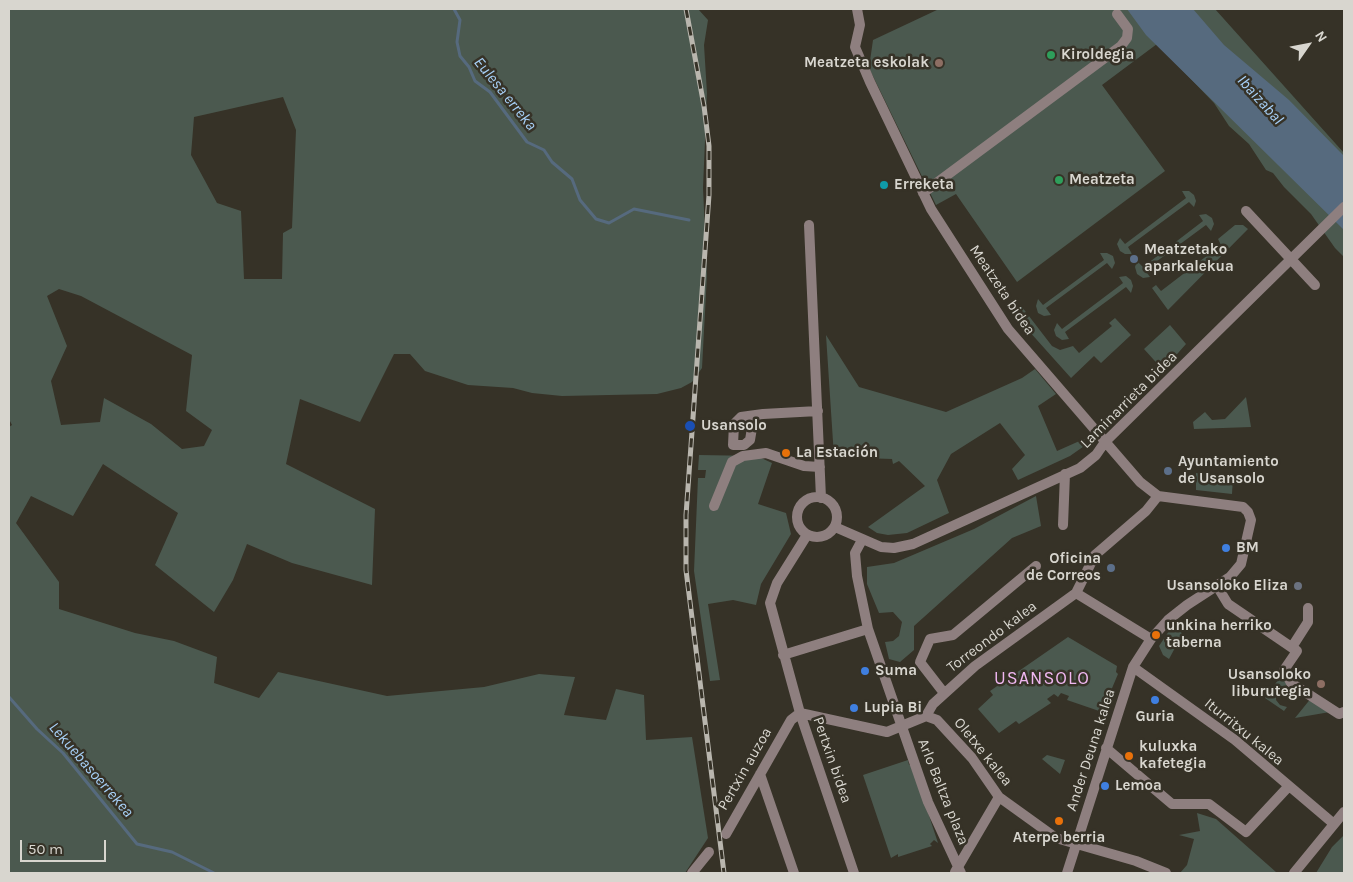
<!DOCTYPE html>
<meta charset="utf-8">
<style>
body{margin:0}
#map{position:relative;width:1353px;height:882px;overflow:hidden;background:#363227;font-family:Karla,sans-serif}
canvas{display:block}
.frame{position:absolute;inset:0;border:10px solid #d8d6cf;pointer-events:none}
.north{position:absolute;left:1283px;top:20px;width:50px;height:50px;-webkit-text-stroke:4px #363227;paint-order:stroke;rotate:57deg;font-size:14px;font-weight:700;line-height:20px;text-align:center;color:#d8d6cf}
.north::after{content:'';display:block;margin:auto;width:18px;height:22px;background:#d8d6cf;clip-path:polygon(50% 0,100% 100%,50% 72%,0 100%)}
.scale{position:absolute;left:20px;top:840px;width:86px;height:22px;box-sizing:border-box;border:2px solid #d8d6cf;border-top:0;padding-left:6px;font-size:15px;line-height:18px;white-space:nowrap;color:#d8d6cf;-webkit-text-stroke:4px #363227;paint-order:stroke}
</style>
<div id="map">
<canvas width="1353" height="882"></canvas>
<div class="frame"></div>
<div class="north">N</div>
<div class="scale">50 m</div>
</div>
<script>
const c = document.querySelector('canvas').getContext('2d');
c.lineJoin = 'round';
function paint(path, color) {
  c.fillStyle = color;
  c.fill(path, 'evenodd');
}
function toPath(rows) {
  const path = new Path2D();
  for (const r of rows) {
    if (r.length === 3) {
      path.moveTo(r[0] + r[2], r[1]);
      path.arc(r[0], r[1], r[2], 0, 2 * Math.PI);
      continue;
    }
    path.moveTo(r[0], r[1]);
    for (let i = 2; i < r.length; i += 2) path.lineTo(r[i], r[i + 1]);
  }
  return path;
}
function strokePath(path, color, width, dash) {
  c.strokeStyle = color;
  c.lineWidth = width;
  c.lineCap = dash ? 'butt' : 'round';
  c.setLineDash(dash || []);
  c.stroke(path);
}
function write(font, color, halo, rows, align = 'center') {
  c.font = font + ' Karla,sans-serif';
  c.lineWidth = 5;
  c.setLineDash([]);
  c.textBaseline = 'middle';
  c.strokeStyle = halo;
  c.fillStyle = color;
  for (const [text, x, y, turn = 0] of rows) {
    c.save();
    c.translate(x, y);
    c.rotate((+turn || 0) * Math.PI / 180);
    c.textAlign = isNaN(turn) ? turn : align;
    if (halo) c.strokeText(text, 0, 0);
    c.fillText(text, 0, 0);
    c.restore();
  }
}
const green = toPath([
 [9,9,698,9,708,20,704,45,707,93,703,188,707,275,702,368,692,382,681,388,657,394,562,396,532,393,513,388,468,385,425,371,410,354,394,354,360,422,300,399,286,464,375,509,372,585,292,563,247,544,233,580,214,612,155,565,178,513,103,464,73,516,31,496,16,523,59,582,59,609,135,633,174,641,217,657,214,683,259,698,278,672,387,696,484,687,539,674,575,677,564,715,606,720,616,689,644,695,646,740,692,737,708,838,685,873,9,873,9,427,12,425,9,419],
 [283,97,296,130,292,228,283,233,282,279,244,279,241,211,217,203,191,155,194,117],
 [59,289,81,296,192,355,186,411,212,430,204,446,182,449,151,424,104,398,100,422,61,425,51,381,67,346,47,296],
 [939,9,1215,9,1344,153,1344,257,1335,248,1311,214,1284,187,1273,173,1266,170,1249,144,1229,126,1214,103,1157,44,1102,85,1165,171,1017,282,956,194,936,205,869,68,873,40],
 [1182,191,1189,191,1194,195,1196,201,1194,207,1189,202,1128,247,1132,254,1125,254,1120,251,1117,244,1120,238,1125,244,1186,198],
 [1206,214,1212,218,1214,224,1211,231,1206,225,1145,270,1150,277,1143,278,1137,274,1135,267,1137,261,1143,267,1203,221,1199,215],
 [1235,225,1243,225,1248,229,1168,310,1152,288,1156,285,1161,291,1221,245,1218,239],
 [1100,253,1107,253,1113,256,1115,263,1112,269,1107,263,1046,308,1051,315,1044,316,1038,313,1036,306,1038,299,1043,305,1104,260],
 [1126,276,1131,280,1133,286,1131,293,1126,287,1065,332,1069,339,1062,340,1056,336,1054,330,1057,323,1062,329,1123,283,1119,277],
 [1012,307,1022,307,1052,346,1060,350,1073,346,1079,353,1112,326,1109,323,1115,318,1131,335,1101,363,1094,356,1071,378,1028,330],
 [1170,325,1186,344,1163,370,1144,349],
 [826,335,859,387,946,412,1022,378,1035,369,1056,394,1038,406,1057,451,1084,439,1087,444,1070,456,1018,480,1012,469,1025,455,1000,423,951,454,937,480,949,513,907,533,888,535,877,533,868,527,925,486,899,461,893,464,892,459,834,457],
 [1246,397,1251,427,1194,429,1193,422,1205,412,1212,420,1225,419],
 [699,455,757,456,772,463,758,504,786,513,791,534,761,584,756,605,733,600,708,604,720,680,710,681,694,571,698,478,705,478,706,470,698,470],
 [1196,473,1233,477,1232,494,1196,490],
 [1036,496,1041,526,1012,538,914,626,914,650,900,662,889,659,885,642,893,641,899,636,902,622,893,612,879,613,867,584,867,567,894,563,974,529],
 [1179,624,1182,635,1169,659,1163,655,1159,646,1171,628],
 [1068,637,1117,666,1116,672,1118,674,1102,712,1067,700,1069,696,1061,693,1058,697,1054,694,1047,699,1051,703,1019,724,1016,721,999,733,978,709,993,695,990,691],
 [1281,676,1300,689,1296,693,1287,685,1277,690,1276,700,1280,705,1287,707,1284,711,1265,698],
 [1312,697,1330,712,1295,718],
 [1047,755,1065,760,1060,774,1042,759],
 [908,760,909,765,912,764,938,843,934,840,930,844,932,846,898,857,898,854,891,858,863,775],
 [1197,813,1216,819,1276,872,1180,873,1187,865,1194,839,1179,835,1200,831],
 [1344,835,1344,873,1316,873,1332,847]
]);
const water = toPath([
 [1127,9,1193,9,1224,45,1289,100,1344,156,1344,230,1146,35]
]);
const stream = toPath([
 [454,9,460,20,457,42,460,56,469,67,475,81,490,92,527,142,544,150,552,162,572,179,580,200,596,219,609,223,634,209,689,220],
 [9,697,37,729,63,753,137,844,172,852,214,873]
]);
const street = toPath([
 [857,9,860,25,855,47,870,82,931,209,1008,329,1140,482,1158,496,1243,507,1248,512,1251,520,1241,564,1230,577,1187,605,1168,620,1151,639,1133,667,1067,873],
 [923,193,1121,46,1127,38,1128,29,1117,14],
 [1246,211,1315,285],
 [809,225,821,498],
 [754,416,750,440,744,445,733,445,734,424,741,417,763,414,818,411],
 [817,517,20],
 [714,506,732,462,743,456,766,453,804,466,820,467],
 [1063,525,1065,474],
 [835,527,881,547,894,548,913,544,1080,468,1096,455,1105,442,1344,207],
 [807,535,777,583,770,603,800,713,854,873],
 [862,540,855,553,857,576,868,629,928,802,961,873],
 [1217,586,1228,604,1297,651,1284,670,1291,683,1339,714,1344,712],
 [1076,593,1151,639],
 [1292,647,1308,622,1308,608],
 [783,655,868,629],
 [1133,667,1235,740,1334,824],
 [944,693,920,662,930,639,953,635,1036,566],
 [926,716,933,704,975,666,1076,593,1095,555,1146,511,1158,496],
 [1106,748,1172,804,1209,804,1246,832,1288,787],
 [760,774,794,873],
 [726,834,791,720,800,713,887,732,926,716,937,720,972,758,999,797,1056,838,1136,861,1166,873],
 [955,872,999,797],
 [692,873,709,852],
 [1294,873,1344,812]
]);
const rail = toPath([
 [686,9,704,106,709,146,709,195,686,515,686,570,724,873]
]);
const markers = [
 [1051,55,5,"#2e9e5b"],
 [939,63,5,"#8d6e63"],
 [1059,180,5,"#2e9e5b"],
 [884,185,5,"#0f9aa8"],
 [1134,259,5,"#5c6f8a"],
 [690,426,6,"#1a4fb4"],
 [786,453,5,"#e8710a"],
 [1168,471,5,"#5c6f8a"],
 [1226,548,5,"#3f7fe0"],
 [1111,568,5,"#5c6f8a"],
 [1298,586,5,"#6b7280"],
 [1156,635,5,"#e8710a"],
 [865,671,5,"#3f7fe0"],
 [1321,684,5,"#8d6e63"],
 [1155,700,5,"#3f7fe0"],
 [854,708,5,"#3f7fe0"],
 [1129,756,5,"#e8710a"],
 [1105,786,5,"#3f7fe0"],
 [1059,821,5,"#e8710a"]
];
const poiNames = [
 ["Kiroldegia",1061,55],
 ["Meatzeta eskolak",929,63,"right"],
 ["Meatzeta",1069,180],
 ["Erreketa",894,185],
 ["Meatzetako",1144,250],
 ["aparkalekua",1144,267],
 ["Usansolo",701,426],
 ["La Estación",796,453],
 ["Ayuntamiento",1178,462],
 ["de Usansolo",1178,479],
 ["BM",1236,548],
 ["Oficina",1101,559,"right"],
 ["de Correos",1101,576,"right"],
 ["Usansoloko Eliza",1288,586,"right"],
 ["unkina herriko",1166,626],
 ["taberna",1166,643],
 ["Suma",875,671],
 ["Usansoloko",1311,675,"right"],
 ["liburutegia",1311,692,"right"],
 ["Lupia Bi",864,708],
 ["Guria",1155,717,"center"],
 ["kuluxka",1139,747],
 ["kafetegia",1139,764],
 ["Lemoa",1115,786],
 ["Aterpe berria",1059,838,"center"]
];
const streetNames = [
 ["Meatzeta bidea",1002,290,56],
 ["Laminarrieta bidea",1129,400,-45],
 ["Torreondo kalea",992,637,-37],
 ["Iturritxu kalea",1244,732,39],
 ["Ander Deuna kalea",1091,750,-72],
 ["Oletxe kalea",983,752,51],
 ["Pertxin bidea",832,760,71],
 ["Pertxin auzoa",745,769,-60],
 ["Arlo Baltza plaza",943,792,68]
];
const waterNames = [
 ["Eulesa erreka",505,94,51],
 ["Ibaizabal",1260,100,48],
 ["Lekuebasoerrekea",91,770,49]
];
const quarterNames = [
 ["USANSOLO",1042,679]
];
paint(green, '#4b594f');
paint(water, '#566a7e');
strokePath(stream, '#566a7e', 3);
strokePath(street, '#8e7f7f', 10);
strokePath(rail, '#b9b6ae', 5);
strokePath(rail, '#363227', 3, [9]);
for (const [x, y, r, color] of markers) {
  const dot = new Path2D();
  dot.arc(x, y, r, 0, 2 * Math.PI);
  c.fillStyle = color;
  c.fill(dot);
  strokePath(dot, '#363227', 2);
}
write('bold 15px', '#d8d6cf', '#363227', poiNames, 'left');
write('15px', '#d8d6cf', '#363227', streetNames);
write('italic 16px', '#a7d0f7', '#363227', waterNames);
c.letterSpacing = '1px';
write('18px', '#f0b7f1', '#363227', quarterNames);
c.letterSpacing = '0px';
</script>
